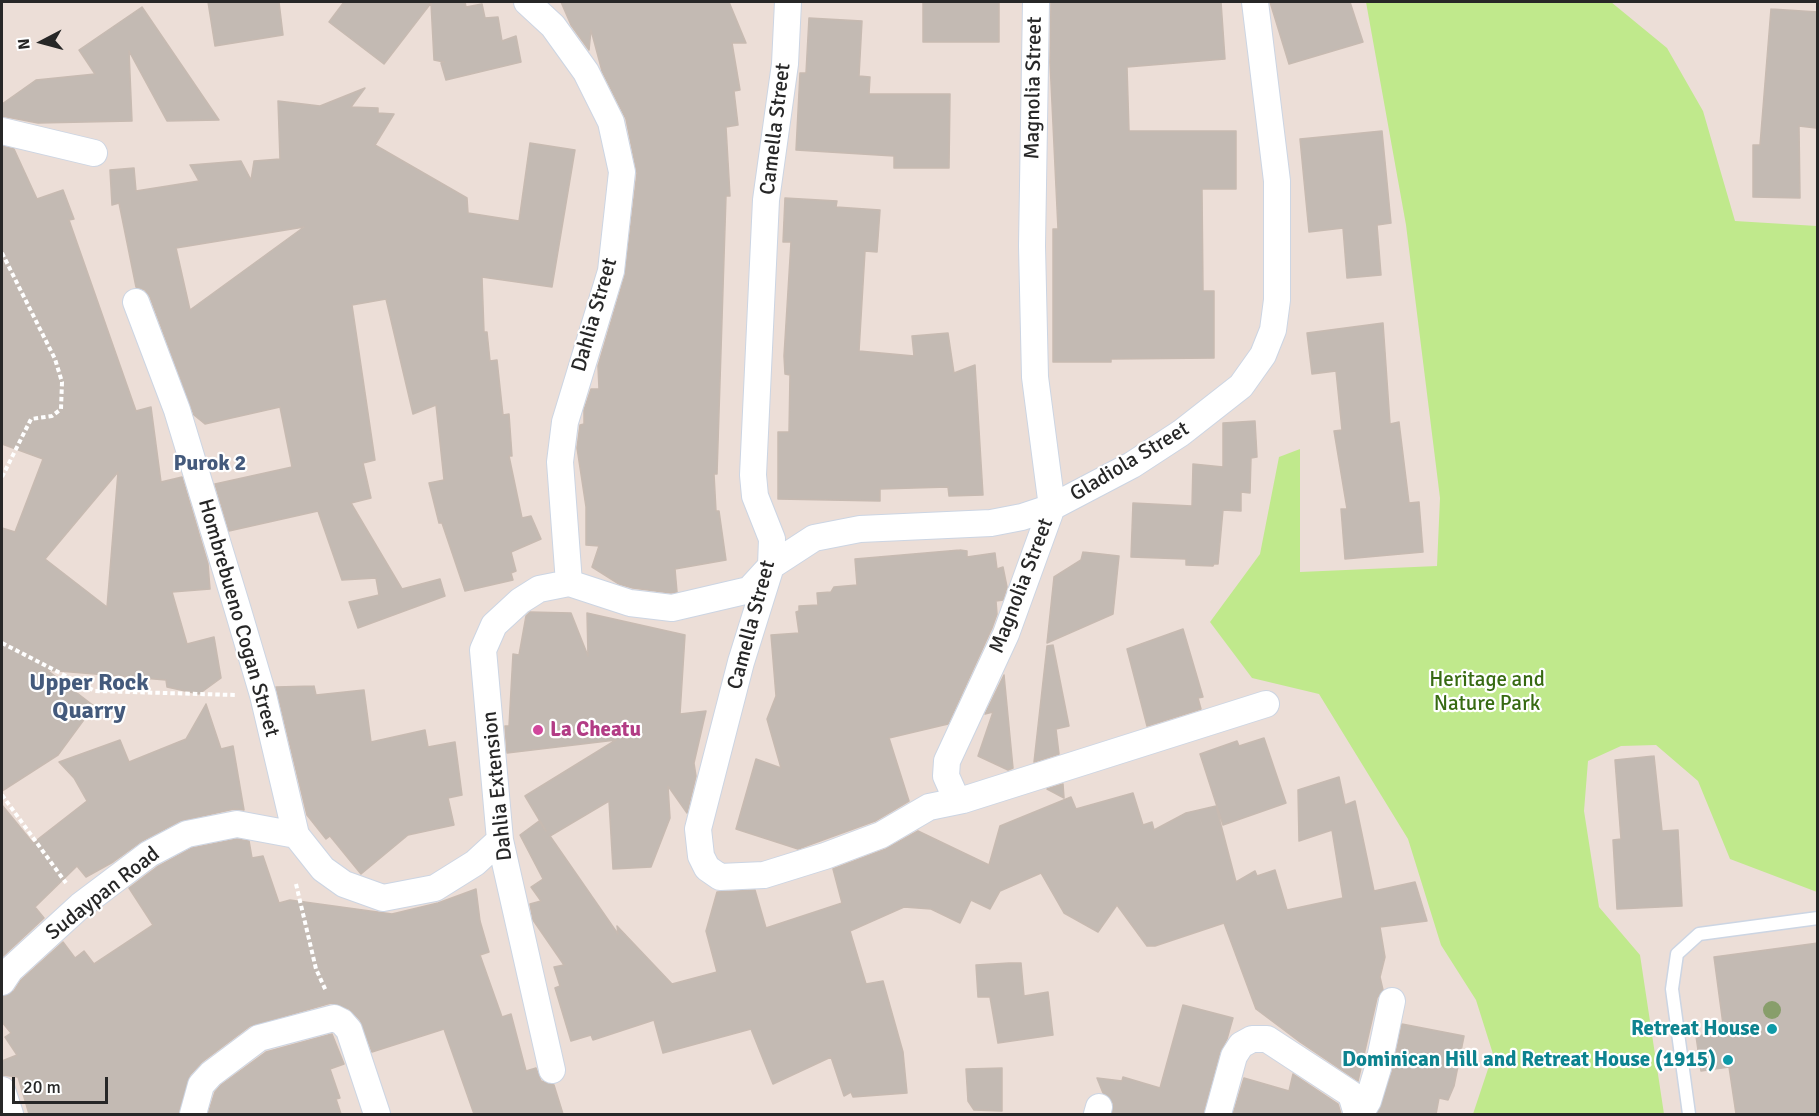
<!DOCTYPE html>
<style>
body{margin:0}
#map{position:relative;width:1819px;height:1116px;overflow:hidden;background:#ecded7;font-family:Signika,sans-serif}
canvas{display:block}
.frame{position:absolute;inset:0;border:3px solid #272727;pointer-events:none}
.north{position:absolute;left:12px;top:12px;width:60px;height:60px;-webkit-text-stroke:4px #fff;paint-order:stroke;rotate:264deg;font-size:16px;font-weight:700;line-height:24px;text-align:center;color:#272727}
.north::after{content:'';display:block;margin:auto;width:21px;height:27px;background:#272727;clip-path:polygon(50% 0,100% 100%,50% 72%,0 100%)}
.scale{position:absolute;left:12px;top:1077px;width:96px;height:27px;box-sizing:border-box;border:3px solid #272727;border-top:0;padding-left:8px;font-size:18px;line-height:21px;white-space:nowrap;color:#272727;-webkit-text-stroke:4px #fff;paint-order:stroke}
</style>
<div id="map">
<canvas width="1819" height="1116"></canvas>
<div class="frame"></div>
<div class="north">N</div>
<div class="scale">20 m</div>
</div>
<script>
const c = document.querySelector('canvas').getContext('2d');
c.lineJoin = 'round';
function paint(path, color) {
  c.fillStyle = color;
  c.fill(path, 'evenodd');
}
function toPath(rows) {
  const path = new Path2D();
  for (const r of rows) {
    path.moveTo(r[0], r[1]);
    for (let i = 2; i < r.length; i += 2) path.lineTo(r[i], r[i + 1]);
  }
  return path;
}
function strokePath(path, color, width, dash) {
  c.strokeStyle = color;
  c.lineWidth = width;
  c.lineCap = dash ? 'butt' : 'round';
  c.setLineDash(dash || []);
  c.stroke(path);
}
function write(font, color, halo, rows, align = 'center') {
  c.font = font + ' Signika,sans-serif';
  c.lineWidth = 4.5;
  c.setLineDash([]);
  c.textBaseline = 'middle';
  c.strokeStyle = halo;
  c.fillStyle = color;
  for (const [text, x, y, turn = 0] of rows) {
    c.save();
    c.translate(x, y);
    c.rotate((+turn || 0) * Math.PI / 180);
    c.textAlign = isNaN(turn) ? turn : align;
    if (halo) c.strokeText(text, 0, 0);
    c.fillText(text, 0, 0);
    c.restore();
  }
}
const green = toPath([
 [1366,2,1611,2,1667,48,1703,111,1735,221,1817,226,1817,892,1730,859,1698,781,1656,745,1621,746,1588,761,1584,811,1599,907,1640,955,1664,1114,1473,1114,1493,1054,1476,1000,1441,945,1408,839,1319,694,1252,678,1210,622,1260,554,1279,457,1300,449,1300,572,1437,566,1440,498,1406,225]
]);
const building = toPath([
 [208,2,279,2,283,35,215,46,208,2],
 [344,2,465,2,466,7,482,4,485,18,498,17,502,41,516,36,521,62,446,80,441,63,444,62,434,60,431,3,384,64,329,22,344,2],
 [561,2,729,2,746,43,732,43,740,90,734,91,738,125,726,127,730,196,726,196,717,474,714,474,716,511,719,511,726,560,675,569,677,592,671,593,633,588,619,584,592,567,599,546,586,545,586,507,577,448,580,425,584,424,584,410,591,389,599,389,598,366,625,275,637,173,626,119,602,71,591,30,589,50,571,25,561,2],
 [923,2,999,2,999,42,923,42,923,2],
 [1051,2,1221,2,1225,59,1127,67,1129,131,1236,131,1236,189,1202,189,1203,291,1214,291,1214,358,1111,359,1111,362,1053,362,1053,229,1058,229,1050,62,1051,2],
 [1270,2,1350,2,1363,42,1289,64,1270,2],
 [142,7,219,120,167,121,129,51,132,121,38,123,2,116,2,104,36,80,95,74,79,50,142,7],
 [1771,9,1818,12,1816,128,1799,126,1800,198,1753,197,1753,145,1760,145,1771,9],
 [809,18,862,21,859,76,870,77,869,94,950,94,949,168,894,168,894,156,796,150,800,73,806,73,809,18],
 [365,88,351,107,378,108,378,113,394,114,375,145,467,198,468,213,519,221,530,143,575,150,552,287,482,277,484,332,487,332,490,361,497,360,503,415,509,414,512,456,509,456,522,518,531,516,541,539,511,552,516,571,511,573,513,580,465,591,442,523,439,523,429,483,444,480,436,405,413,414,386,299,352,305,375,460,363,463,371,498,351,503,402,589,440,579,445,596,358,628,349,602,379,595,376,578,342,580,318,511,229,531,215,484,292,467,280,407,205,424,194,415,150,297,145,290,136,287,119,203,112,205,110,170,134,168,136,191,199,181,190,165,241,161,251,180,254,161,280,159,278,101,320,106,365,88],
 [304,227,190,310,176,248,304,227],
 [1382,131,1391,223,1377,225,1381,275,1347,278,1343,228,1309,232,1300,139,1382,131],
 [2,146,14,149,37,199,63,190,74,219,69,220,136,411,151,407,161,482,182,477,208,564,210,589,172,592,187,644,214,637,221,678,199,694,167,687,166,680,47,670,94,706,58,755,2,791,2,528,15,532,43,459,2,444,2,146],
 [118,472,107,607,45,559,118,472],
 [785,198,837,201,836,207,880,210,877,252,865,251,859,351,914,356,912,336,948,333,954,373,975,365,983,495,949,496,948,487,880,489,880,501,778,499,778,432,789,432,790,375,785,374,784,356,791,242,783,242,785,198],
 [1383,323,1390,424,1399,422,1409,503,1419,502,1423,552,1345,559,1341,509,1347,509,1334,431,1342,430,1336,371,1312,374,1307,333,1383,323],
 [1255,421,1257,457,1251,458,1250,493,1241,492,1241,511,1223,510,1218,564,1214,564,1213,566,1186,565,1186,559,1131,557,1133,503,1192,506,1193,464,1223,467,1223,423,1255,421],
 [960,550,967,551,967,557,995,553,997,569,1003,567,1007,587,1003,600,996,601,997,614,992,628,948,724,889,738,909,801,875,821,798,849,736,829,756,759,781,768,767,719,776,696,771,635,799,633,796,612,799,611,799,606,818,605,817,593,831,592,834,587,857,585,855,559,960,550],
 [1083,552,1119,556,1113,614,1047,643,1054,577,1081,560,1083,552],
 [530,612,571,613,588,656,587,613,685,635,680,714,706,711,694,763,696,776,687,813,668,786,670,818,651,867,613,869,609,801,550,836,618,934,617,926,672,984,717,972,706,931,717,892,755,890,766,928,842,903,833,869,886,849,918,831,989,865,1000,826,1071,797,1076,809,1133,793,1143,825,1152,822,1154,830,1186,813,1216,806,1236,882,1255,871,1257,876,1275,870,1287,910,1343,898,1332,830,1299,841,1298,790,1339,777,1345,805,1355,801,1374,891,1415,882,1427,921,1380,927,1385,957,1380,977,1383,990,1377,998,1358,1081,1300,1042,1256,1009,1224,923,1155,946,1147,946,1117,905,1098,932,1064,913,1041,873,1000,891,990,909,971,900,960,923,931,909,904,907,850,931,866,984,883,981,903,1052,907,1093,853,1097,851,1092,844,1096,831,1057,773,1084,751,1029,663,1053,654,1020,593,1040,591,1035,571,1041,555,988,560,986,554,967,564,965,533,920,530,904,541,901,531,887,543,879,520,835,539,821,546,831,525,796,616,740,507,753,505,726,509,726,513,654,519,655,526,616,530,612],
 [1183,629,1203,697,1198,698,1201,709,1147,726,1127,649,1183,629],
 [1053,645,1069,726,1056,729,1059,754,1034,762,1047,646,1053,645],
 [1004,675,1013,768,1008,770,978,756,993,712,985,714,1004,675],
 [314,686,316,695,364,690,371,742,425,730,428,747,455,742,462,795,448,798,454,825,408,835,361,874,330,836,326,839,307,815,276,687,314,686],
 [206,704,221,749,233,746,244,810,234,809,180,821,142,841,113,862,86,877,77,866,35,907,44,918,2,957,2,805,33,843,87,801,74,778,59,762,120,740,129,762,186,739,206,704],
 [1264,738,1286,803,1223,825,1200,754,1237,741,1239,746,1264,738],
 [1654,756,1662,831,1678,830,1682,906,1617,909,1613,840,1621,839,1615,760,1654,756],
 [1063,784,1064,798,1047,789,1063,784],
 [237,839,249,841,252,858,263,856,279,903,290,900,392,914,438,903,476,889,480,921,489,952,480,955,502,1017,511,1014,526,1071,536,1068,541,1081,554,1085,563,1114,474,1114,444,1029,372,1052,360,1020,349,1009,331,1003,250,1026,202,1062,190,1075,178,1114,29,1114,18,1077,2,1075,2,1061,17,1055,5,1037,11,1033,2,1022,2,997,14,991,21,980,63,942,75,958,84,951,94,964,153,925,129,888,157,867,192,848,237,839],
 [1818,943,1818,1114,1736,1114,1729,1067,1701,1071,1696,1036,1724,1032,1714,957,1818,943],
 [1009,963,1021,963,1024,996,1048,992,1053,1035,998,1043,990,997,978,997,976,965,1009,963],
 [1183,1005,1233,1018,1227,1039,1220,1052,1203,1114,1112,1114,1113,1103,1103,1093,1097,1078,1122,1081,1123,1077,1160,1088,1183,1005],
 [1402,1024,1464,1036,1454,1086,1448,1100,1439,1098,1436,1114,1377,1114,1392,1072,1402,1024],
 [332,1034,344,1064,330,1069,340,1098,336,1099,341,1114,208,1114,215,1092,221,1085,266,1052,332,1034],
 [1002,1068,1002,1111,974,1110,968,1101,966,1069,1002,1068],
 [1293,1074,1338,1104,1341,1114,1233,1114,1244,1078,1289,1091,1293,1074]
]);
const path = toPath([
 [2,253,55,359,62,382,61,409,52,416,31,419,2,477],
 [2,643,95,691,235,695],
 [2,795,66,883],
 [296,884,316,969,326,991]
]);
const lane = toPath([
 [1689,1114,1672,989,1677,954,1699,934,1818,918]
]);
const street = toPath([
 [527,2,553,26,586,72,611,122,622,172,611,271,565,422,560,462,569,583],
 [788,2,785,64,766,200,753,475,755,496,772,539,771,566,741,662,698,829,701,856,707,868,720,877,764,875,825,856,881,835,929,807,963,800,1266,704],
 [2,131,94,153],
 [136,302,177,410,237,607,263,695,296,835],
 [569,583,630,603,672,608,749,590,771,566,814,538,860,529,991,523,1022,517,1052,507,1132,465,1181,433,1241,386,1263,355,1273,330,1277,300,1277,181,1255,2],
 [963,800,954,794,946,776,947,761,1006,634,1052,507,1035,377,1032,246,1036,2],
 [2,982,10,970,80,906,149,854,187,834,237,824,296,835,323,869,344,884,383,898,435,888,475,863,500,840],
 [552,1070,500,840,483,650,494,625,520,601,539,589,569,583],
 [2,1090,10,1114],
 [193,1114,201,1085,211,1074,259,1038,334,1018,342,1022,349,1030,377,1114],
 [1097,1114,1099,1107],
 [1218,1114,1234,1056,1241,1045,1252,1039,1267,1039,1351,1094,1357,1114],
 [1360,1114,1368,1101,1378,1068,1392,1001]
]);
const trees = [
 [1772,1010]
];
const markers = [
 [538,730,6,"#d1479c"],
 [1772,1029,6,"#0f9aa8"],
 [1728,1060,6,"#0f9aa8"]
];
const streetNames = [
 ["Magnolia Street",1034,88,-89],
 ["Camella Street",776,129,-83],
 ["Dahlia Street",595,315,-74],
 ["Gladiola Street",1130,462,-31],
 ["Magnolia Street",1022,586,-69],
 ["Hombrebueno Cogan Street",238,618,74],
 ["Camella Street",752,625,-75],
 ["Dahlia Extension",498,786,-96],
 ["Sudaypan Road",103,894,-38]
];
const parkNames = [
 ["Heritage and",1487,680],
 ["Nature Park",1487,704]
];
const hotelNames = [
 ["La Cheatu",550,730]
];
const cultureNames = [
 ["Retreat House",1760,1029],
 ["Dominican Hill and Retreat House (1915)",1716,1060]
];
const neighbourhoodNames = [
 ["Purok 2",210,464]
];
const quarterNames = [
 ["Upper Rock",89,684],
 ["Quarry",89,712]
];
paint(green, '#c0e98c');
paint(building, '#c3bab3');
strokePath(building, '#c7bab1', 1.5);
strokePath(lane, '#ccd5e3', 15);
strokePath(street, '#ccd5e3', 28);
strokePath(path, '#fff', 4, [4.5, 3]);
strokePath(lane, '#fff', 12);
strokePath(street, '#fff', 26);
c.fillStyle = '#889e6b';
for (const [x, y] of trees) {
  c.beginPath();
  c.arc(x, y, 9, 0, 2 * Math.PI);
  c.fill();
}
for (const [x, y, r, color] of markers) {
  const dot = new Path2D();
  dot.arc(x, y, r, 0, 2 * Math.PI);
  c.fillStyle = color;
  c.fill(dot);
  strokePath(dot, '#fff', 2);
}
write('21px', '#272727', '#fff', streetNames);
write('21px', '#376a12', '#fff', parkNames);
write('bold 21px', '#b23c85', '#fff', hotelNames, 'left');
write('bold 21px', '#0d838f', '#fff', cultureNames, 'right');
write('bold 22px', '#445a7c', '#fff', neighbourhoodNames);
write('bold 24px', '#445a7c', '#fff', quarterNames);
</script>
